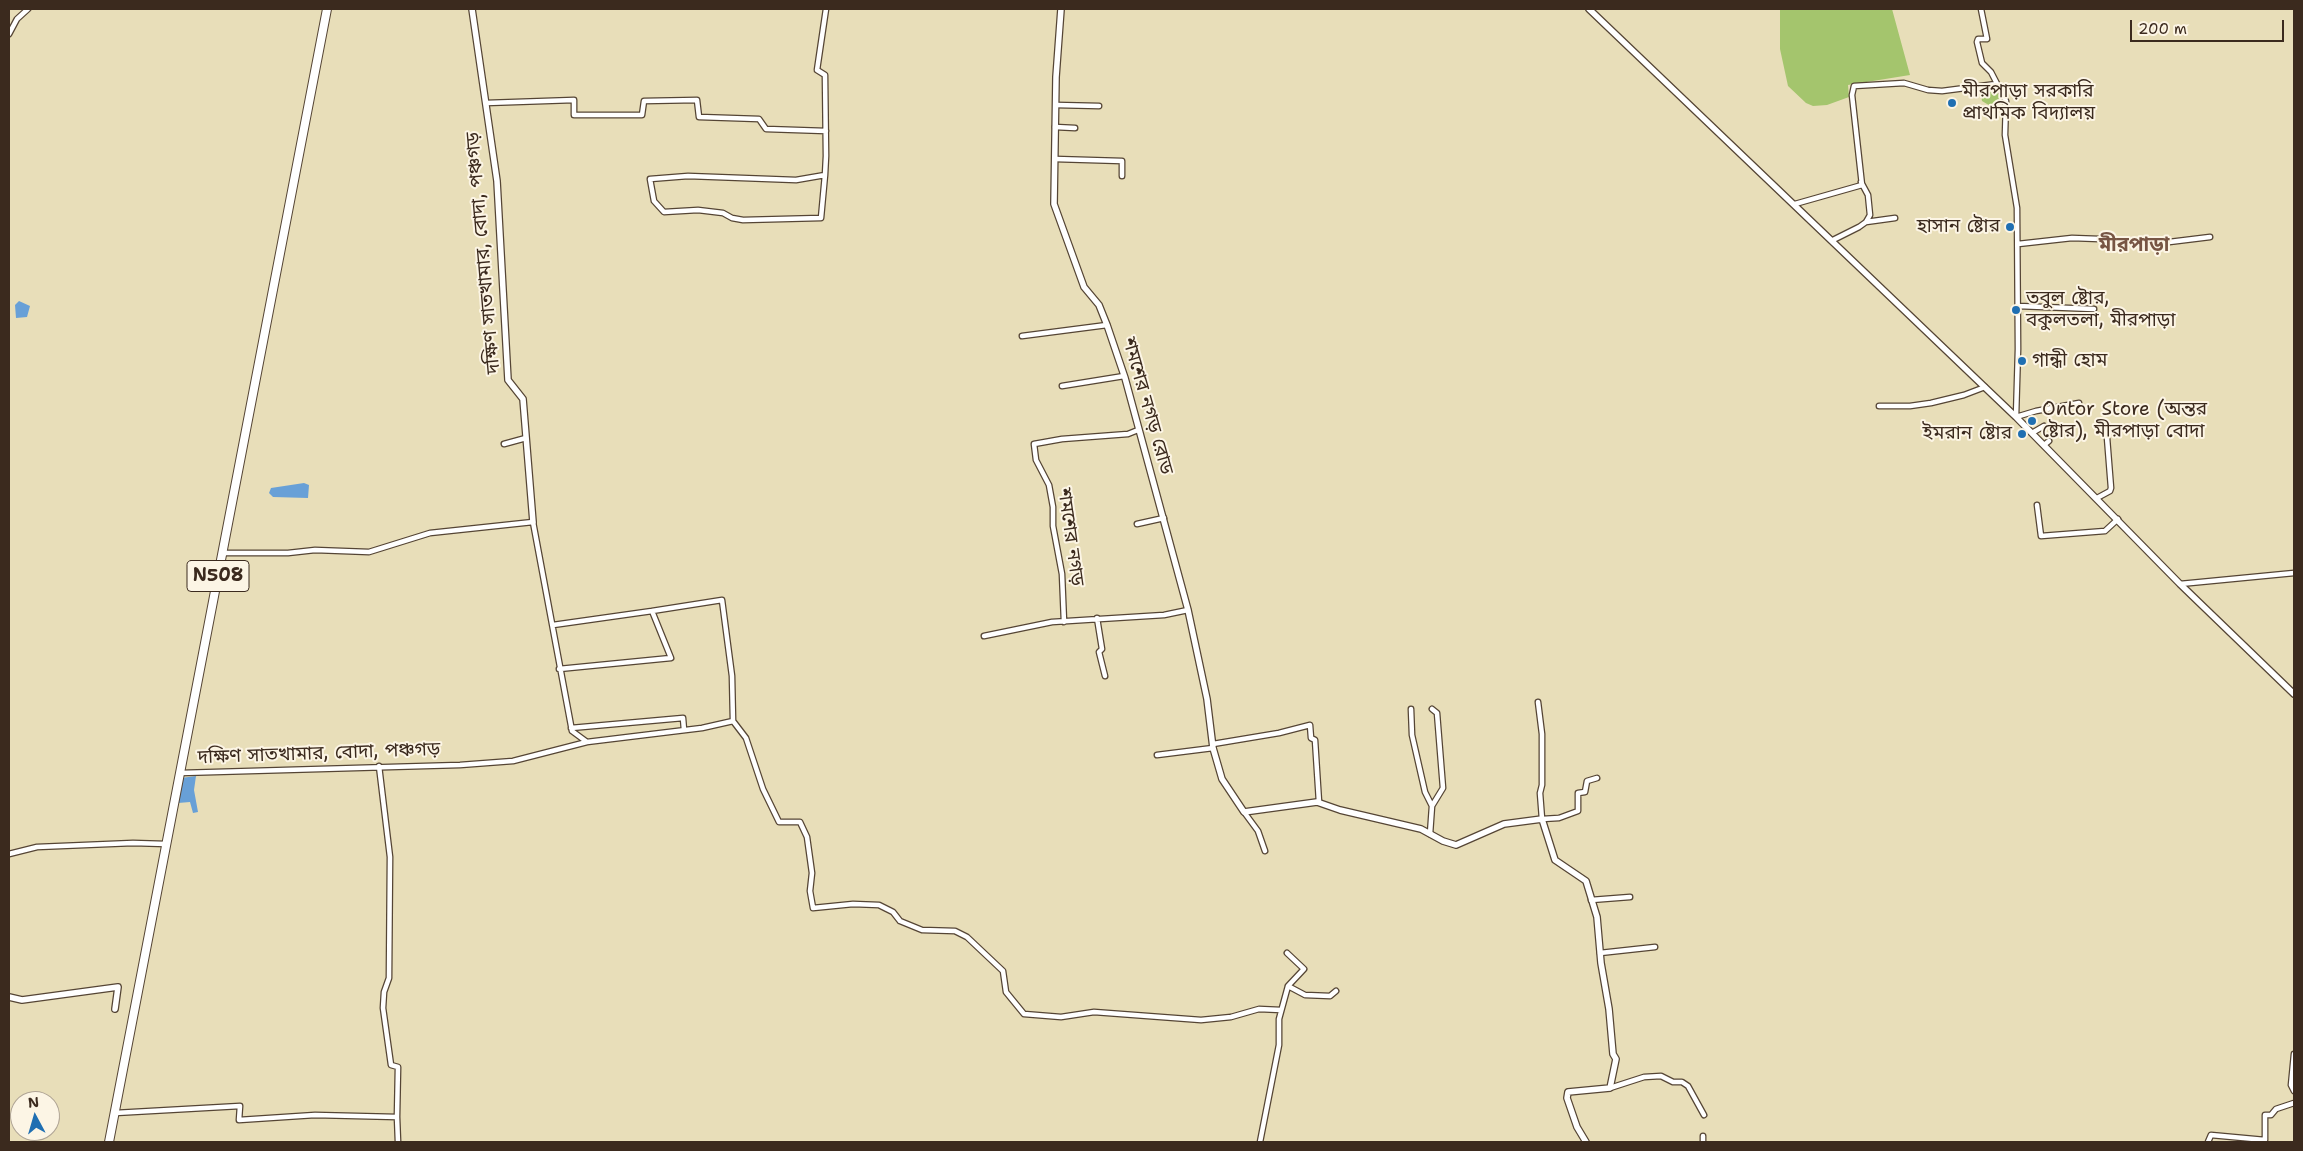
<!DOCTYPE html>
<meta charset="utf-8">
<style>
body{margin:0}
#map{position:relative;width:2303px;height:1151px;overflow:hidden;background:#e8deb9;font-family:"Shantell Sans",sans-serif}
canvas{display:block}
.frame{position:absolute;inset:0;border:10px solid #3b2a1e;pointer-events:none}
.north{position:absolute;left:10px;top:1091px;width:50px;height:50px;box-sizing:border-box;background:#fcf5e5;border:1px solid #afa495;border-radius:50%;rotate:354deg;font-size:14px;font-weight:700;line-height:20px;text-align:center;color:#3b2a1e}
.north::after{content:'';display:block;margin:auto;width:18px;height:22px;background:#1f6fb2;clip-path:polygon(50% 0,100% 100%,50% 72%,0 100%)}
.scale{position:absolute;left:2130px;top:20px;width:154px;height:22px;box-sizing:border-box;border:2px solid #3b2a1e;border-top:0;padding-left:6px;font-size:15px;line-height:18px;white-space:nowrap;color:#3b2a1e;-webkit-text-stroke:4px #fcf5e5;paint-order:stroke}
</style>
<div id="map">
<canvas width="2303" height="1151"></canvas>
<div class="frame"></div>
<div class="north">N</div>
<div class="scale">200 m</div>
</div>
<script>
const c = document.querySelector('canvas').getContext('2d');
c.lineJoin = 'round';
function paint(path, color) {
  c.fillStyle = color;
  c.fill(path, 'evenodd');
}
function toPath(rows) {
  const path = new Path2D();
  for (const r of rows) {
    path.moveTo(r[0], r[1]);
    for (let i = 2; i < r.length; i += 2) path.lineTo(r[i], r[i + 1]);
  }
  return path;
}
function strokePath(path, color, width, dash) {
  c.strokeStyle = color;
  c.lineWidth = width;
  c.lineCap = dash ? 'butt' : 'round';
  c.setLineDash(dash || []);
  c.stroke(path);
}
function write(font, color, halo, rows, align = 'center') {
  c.font = font + ' "Shantell Sans","Noto Sans Bengali",sans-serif';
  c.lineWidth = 4;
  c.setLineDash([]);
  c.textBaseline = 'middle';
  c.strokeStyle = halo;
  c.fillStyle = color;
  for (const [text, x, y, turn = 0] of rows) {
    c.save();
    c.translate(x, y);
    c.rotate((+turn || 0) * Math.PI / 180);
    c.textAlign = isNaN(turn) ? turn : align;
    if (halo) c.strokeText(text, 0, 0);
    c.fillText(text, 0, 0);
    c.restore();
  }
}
const green = toPath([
 [1780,9,1892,9,1910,75,1848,85,1849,97,1827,105,1813,106,1806,103,1788,86,1780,49],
 [1994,86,2002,99,1992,107,1982,101,1981,95]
]);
const water = toPath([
 [19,301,30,306,27,317,16,318,15,305],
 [304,483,309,485,308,498,273,497,269,493,271,488],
 [196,776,194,790,198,812,193,813,190,802,178,803,181,778]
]);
const minor = toPath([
 [1981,9,1987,39,1978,39,1977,42,1982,63,1991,72,2006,101,2005,135,2017,208,2018,349,2016,417,2036,411,2079,403],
 [9,34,17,19,28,9],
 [486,103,574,100,574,115,642,115,644,101,697,100,699,117,759,119,766,129,826,131],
 [1056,105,1099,106],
 [1055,127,1075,128],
 [1055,159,1122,161,1122,176],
 [825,175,796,180,688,176,650,179,654,201,664,212,698,210,723,213,732,218,743,220,821,218,825,175,826,156,825,75,817,70,826,9],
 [1795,204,1862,185,1852,95,1854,86,1904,83,1928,90,1942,91,1996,84],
 [1866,222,1895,218],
 [1833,240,1859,227,1866,222,1870,215,1868,195,1861,182],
 [2018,244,2072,238,2127,240,2153,244,2210,237],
 [2018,306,2094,309],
 [1022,336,1107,325],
 [1062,386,1124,376],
 [1879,406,1910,406,1931,403,1964,395,1985,387],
 [2032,433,2044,426],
 [504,444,526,438],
 [2044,445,2049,441],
 [2097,498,2110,491,2111,488,2106,425],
 [2037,505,2041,536,2105,531,2118,519],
 [1137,524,1164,518],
 [223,553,288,553,315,550,369,552,430,533,533,522,572,731,587,742,702,728,733,721,746,738,763,789,779,822,800,822,807,837,812,873,810,891,813,908,853,904,879,905,893,912,900,921,922,930,955,931,967,937,1003,971,1006,992,1024,1014,1061,1017,1094,1012,1201,1020,1231,1017,1259,1009,1281,1010],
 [2180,584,2294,573],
 [652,611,722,600,732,676,733,721],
 [1097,618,1102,649,1099,652,1105,676],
 [1064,622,1062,574,1053,526,1053,507,1049,485,1036,460,1034,444,1062,439,1128,434,1138,430],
 [553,625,652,611,671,658,559,669],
 [984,636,1052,622,1164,615,1188,610],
 [1538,702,1542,734,1542,785,1540,793,1542,819,1559,818,1578,811,1578,793,1585,792,1587,781,1597,778],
 [1411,709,1412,735,1425,792,1432,806],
 [571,728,683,718,684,730],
 [1213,744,1279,733,1310,725,1311,738,1315,740,1319,802],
 [1157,755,1213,748],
 [379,766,390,857,389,978,384,992,383,1008,391,1065,398,1067,397,1117],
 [180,773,460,765,513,761,587,742],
 [1244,812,1258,831,1265,851],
 [1430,834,1432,806,1443,788,1437,713,1432,709],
 [9,854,37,847,133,843,166,844],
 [1591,900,1630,897],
 [1287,953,1304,969,1288,986],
 [1600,953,1655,947],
 [2294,1054,2291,1085,2294,1091],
 [1610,1088,1644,1077,1661,1076,1673,1082,1682,1082,1688,1086,1704,1115],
 [115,1113,240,1106,239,1120,315,1115,397,1117,398,1142],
 [1260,1142,1279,1045,1279,1019,1288,986,1305,995,1330,996,1336,991],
 [1703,1142,1703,1136],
 [2208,1142,2211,1135,2265,1140,2265,1115,2271,1115,2276,1109,2294,1103]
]);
const tertiary = toPath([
 [472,9,497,181,508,380,523,399,533,522],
 [1061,9,1056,77,1054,204,1084,287,1099,305,1107,325,1125,378,1188,610,1207,699,1213,748,1222,779,1244,812,1317,802,1340,810,1421,829,1443,841,1456,845,1504,824,1542,819,1555,860,1586,881,1597,917,1601,963,1609,1009,1613,1054,1616,1059,1610,1088,1568,1092,1567,1098,1577,1127,1586,1142],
 [1589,9,2016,417,2180,584,2294,694],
 [9,997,22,1000,118,987,115,1009]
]);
const trunk = toPath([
 [109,1142,327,9]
]);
const markers = [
 [1952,103,5,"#1f6fb2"],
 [2010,227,5,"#1f6fb2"],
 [2016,310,5,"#1f6fb2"],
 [2022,361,5,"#1f6fb2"],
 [2032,421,5,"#1f6fb2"],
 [2022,434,5,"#1f6fb2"]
];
const shields = [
 [218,576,62]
];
const shieldNames = [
 ["N508",218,576]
];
const poiNames = [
 ["মীরপাড়া সরকারি",1962,92],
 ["প্রাথমিক বিদ্যালয়",1962,114],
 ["হাসান ষ্টোর",2000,227,"right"],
 ["তবুল ষ্টোর,",2026,299],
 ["বকুলতলা, মীরপাড়া",2026,321],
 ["গান্ধী হোম",2032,361],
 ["Ontor Store (অন্তর",2042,410],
 ["ষ্টোর), মীরপাড়া বোদা",2042,432],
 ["ইমরান ষ্টোর",2012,434,"right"]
];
const streetNames = [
 ["দক্ষিণ সাতখামার, বোদা, পঞ্চগড়",484,253,-95],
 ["শমশের নগড় রোড",1147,406,74],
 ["শমশের নগড়",1070,537,82],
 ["দক্ষিণ সাতখামার, বোদা, পঞ্চগড়",319,754,-2]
];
const neighbourhoodNames = [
 ["মীরপাড়া",2134,246]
];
paint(green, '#a4c56d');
paint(water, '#68a0d7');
strokePath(minor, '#554535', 7);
strokePath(tertiary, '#554535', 8);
strokePath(trunk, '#554535', 10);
strokePath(minor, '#fff', 4.5);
strokePath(tertiary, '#fff', 5.5);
strokePath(trunk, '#fff', 8);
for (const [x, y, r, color] of markers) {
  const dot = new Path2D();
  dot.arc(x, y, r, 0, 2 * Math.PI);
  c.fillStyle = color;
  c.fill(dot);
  strokePath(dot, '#fcf5e5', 2);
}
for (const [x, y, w] of shields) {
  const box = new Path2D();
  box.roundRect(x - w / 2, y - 15.5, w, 31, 4);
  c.fillStyle = '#fcf5e5';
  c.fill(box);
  strokePath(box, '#3b2a1e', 1);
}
write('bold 18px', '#3b2a1e', null, shieldNames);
write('19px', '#3b2a1e', '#fcf5e5', poiNames, 'left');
write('19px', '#3b2a1e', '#fcf5e5', streetNames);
write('bold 20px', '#754', '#fcf5e5', neighbourhoodNames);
</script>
